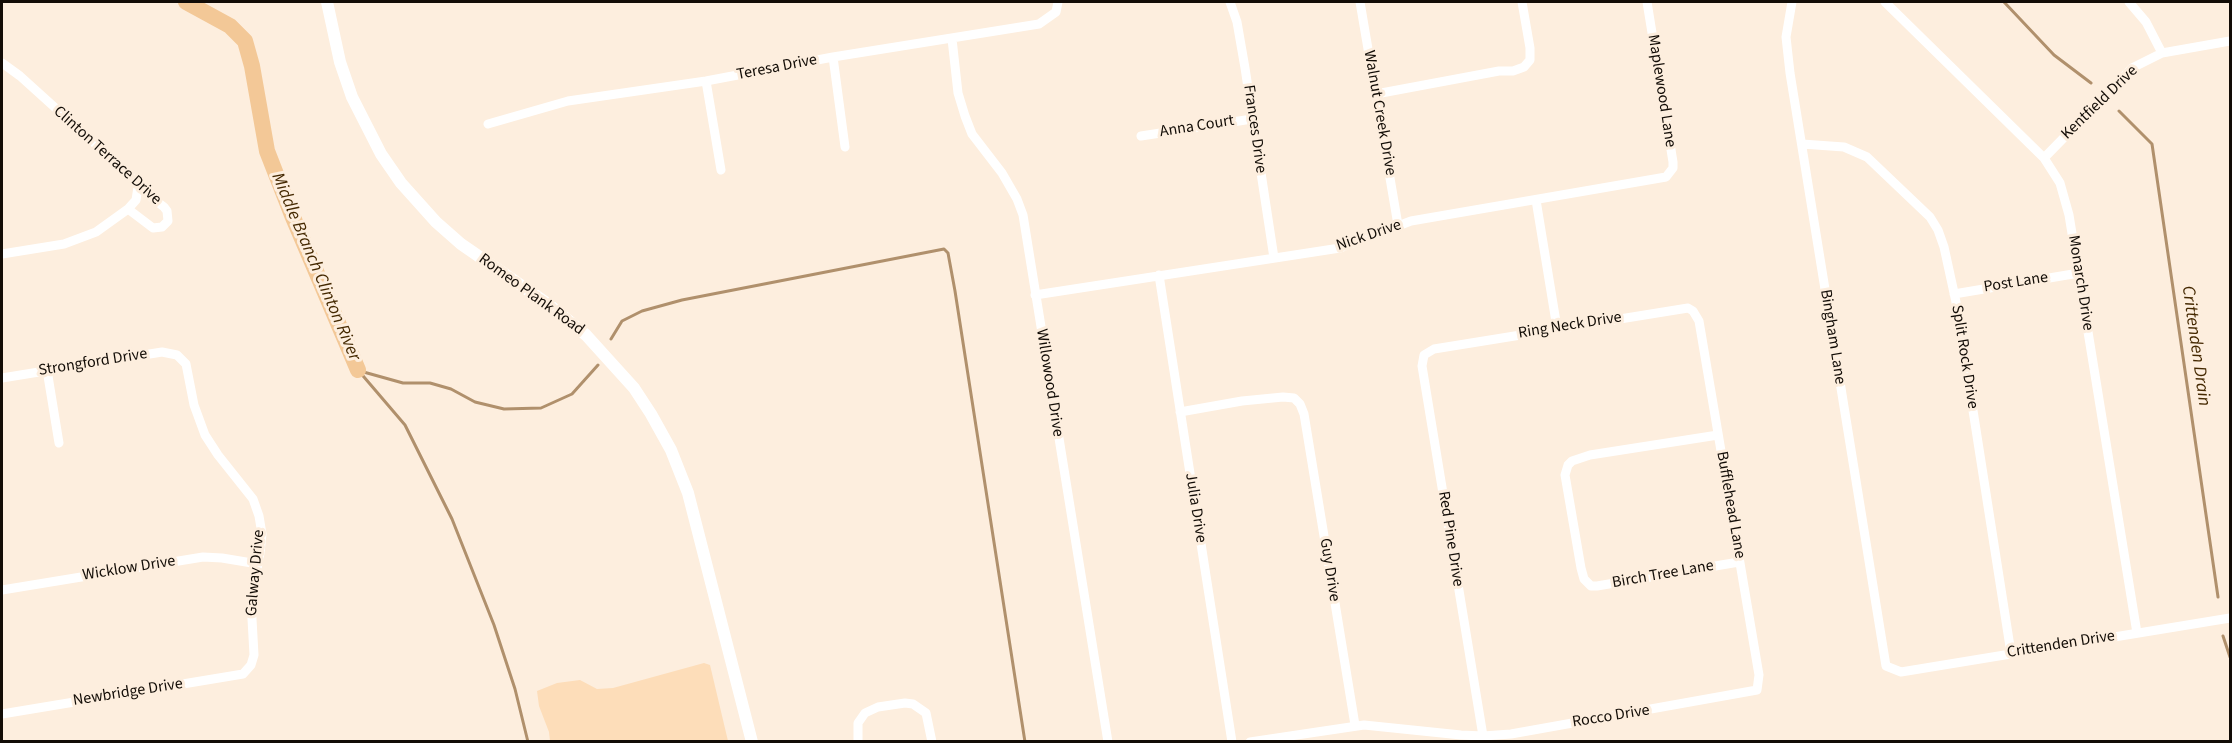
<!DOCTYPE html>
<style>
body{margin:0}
#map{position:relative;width:2232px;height:743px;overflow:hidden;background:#fdeede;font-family:"Source Sans 3",sans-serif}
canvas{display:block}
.frame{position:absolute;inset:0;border:3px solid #120c06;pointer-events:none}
</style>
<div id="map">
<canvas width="2232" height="743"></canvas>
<div class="frame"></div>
</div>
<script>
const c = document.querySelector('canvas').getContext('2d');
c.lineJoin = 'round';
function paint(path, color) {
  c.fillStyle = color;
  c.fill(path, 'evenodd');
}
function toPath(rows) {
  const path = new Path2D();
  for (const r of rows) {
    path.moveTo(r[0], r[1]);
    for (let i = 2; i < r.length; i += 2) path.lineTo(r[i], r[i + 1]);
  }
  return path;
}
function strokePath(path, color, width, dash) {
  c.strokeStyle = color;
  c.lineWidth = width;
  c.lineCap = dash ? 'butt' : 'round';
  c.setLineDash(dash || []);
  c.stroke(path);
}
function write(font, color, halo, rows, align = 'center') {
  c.font = font + ' "Source Sans 3",sans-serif';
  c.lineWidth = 6;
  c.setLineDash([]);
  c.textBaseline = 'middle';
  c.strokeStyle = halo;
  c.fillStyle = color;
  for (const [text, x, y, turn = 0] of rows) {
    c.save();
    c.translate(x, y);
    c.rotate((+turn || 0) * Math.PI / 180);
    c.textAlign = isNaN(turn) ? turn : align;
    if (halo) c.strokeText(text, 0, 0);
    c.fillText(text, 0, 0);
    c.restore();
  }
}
const green = toPath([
 [704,663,710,665,728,741,550,741,549,732,539,706,537,691,557,683,580,680,597,689,613,688]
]);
const stream = toPath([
 [2004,2,2054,55,2091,83],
 [2119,111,2152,144,2218,597],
 [611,339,622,321,642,311,682,300,944,249,948,253,955,291,1025,742],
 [358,370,405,425,452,519,494,625,515,689,528,742],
 [360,371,403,383,430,383,451,389,475,402,504,409,541,408,572,394,598,365],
 [2223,636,2230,657]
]);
const river = toPath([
 [186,2,230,26,245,41,252,66,267,151,292,215,358,370]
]);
const minor = toPath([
 [1230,2,1237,22,1245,68,1274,258],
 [1360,2,1398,225],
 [1792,2,1786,37,1790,73,1886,666,1901,672,2230,618],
 [1885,2,2044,158,2060,183,2069,215,2137,633],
 [2129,2,2146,22,2162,53],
 [952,39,958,93,965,116,972,134,1002,173,1017,199,1023,215,1108,742],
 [833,57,845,147],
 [2,63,20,76,134,179,138,187,164,207,167,211,168,221,162,227,153,228,128,209],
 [706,81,721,170],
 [1376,94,1499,71,1513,71,1524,67,1530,60,1530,48,1522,2],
 [488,124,568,101,706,81,833,57,1039,24,1056,12,1058,2],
 [1141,136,1252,119],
 [1802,144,1844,147,1867,157,1930,217,1938,230,1944,247,1956,302,2011,653],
 [2044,158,2132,68,2162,53,2230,41],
 [1536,200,1557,328],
 [2,254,64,244,96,232,128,209,136,200,138,187],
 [1159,275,1232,742],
 [1954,294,2079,273],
 [1035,295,1340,248,1411,221,1666,177,1673,168,1673,162,1647,2],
 [47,370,59,443],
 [2,378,162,352,177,355,186,364,194,405,205,435,218,455,253,499,259,516,262,534,260,553,251,601,254,655,251,665,243,674,2,714],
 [1180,412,1242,401,1283,397,1294,398,1300,404,1304,414,1355,725],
 [1718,435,1590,455,1572,461,1568,465,1565,475,1581,568,1584,579,1591,586,1597,586,1739,562],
 [2,590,203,557,222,558,258,564],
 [858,742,858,723,865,713,878,707,905,703,913,704,926,713,932,742],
 [1250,742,1364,725,1461,735,1483,736,1511,734,1757,690,1759,675,1699,321,1693,311,1688,308,1434,349,1424,355,1422,366,1483,736]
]);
const major = toPath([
 [327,2,340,62,352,97,381,154,401,183,436,222,461,244,548,304,586,335,634,388,651,414,671,450,688,493,752,742]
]);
const streetNames = [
 ["Teresa Drive",777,68,-11],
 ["Maplewood Lane",1661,91,81],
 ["Kentfield Drive",2100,103,-44],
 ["Walnut Creek Drive",1379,113,80],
 ["Anna Court",1197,127,-9],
 ["Frances Drive",1254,129,82],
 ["Clinton Terrace Drive",107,156,42],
 ["Nick Drive",1369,236,-19],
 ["Post Lane",2016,283,-9],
 ["Monarch Drive",2080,283,81],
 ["Romeo Plank Road",531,295,36],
 ["Ring Neck Drive",1570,326,-9],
 ["Bingham Lane",1832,337,81],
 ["Split Rock Drive",1964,357,81],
 ["Strongford Drive",93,363,-9],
 ["Willowood Drive",1049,383,81],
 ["Bufflehead Lane",1730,505,80],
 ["Julia Drive",1195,508,81],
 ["Red Pine Drive",1450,539,81],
 ["Wicklow Drive",129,569,-9],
 ["Guy Drive",1329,570,81],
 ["Galway Drive",256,573,-85],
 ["Birch Tree Lane",1663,575,-10],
 ["Crittenden Drive",2061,645,-9],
 ["Newbridge Drive",128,693,-9],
 ["Rocco Drive",1611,717,-9]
];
const waterNames = [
 ["Middle Branch Clinton River",315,267,67],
 ["Crittenden Drain",2195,346,82]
];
paint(green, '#fdddb9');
strokePath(stream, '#b0906c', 3);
strokePath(river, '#f3c897', 16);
strokePath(minor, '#fff', 9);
strokePath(major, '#fff', 12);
write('16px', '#120c06', '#fdeede', streetNames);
write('italic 18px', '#442800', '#fdeede', waterNames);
</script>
